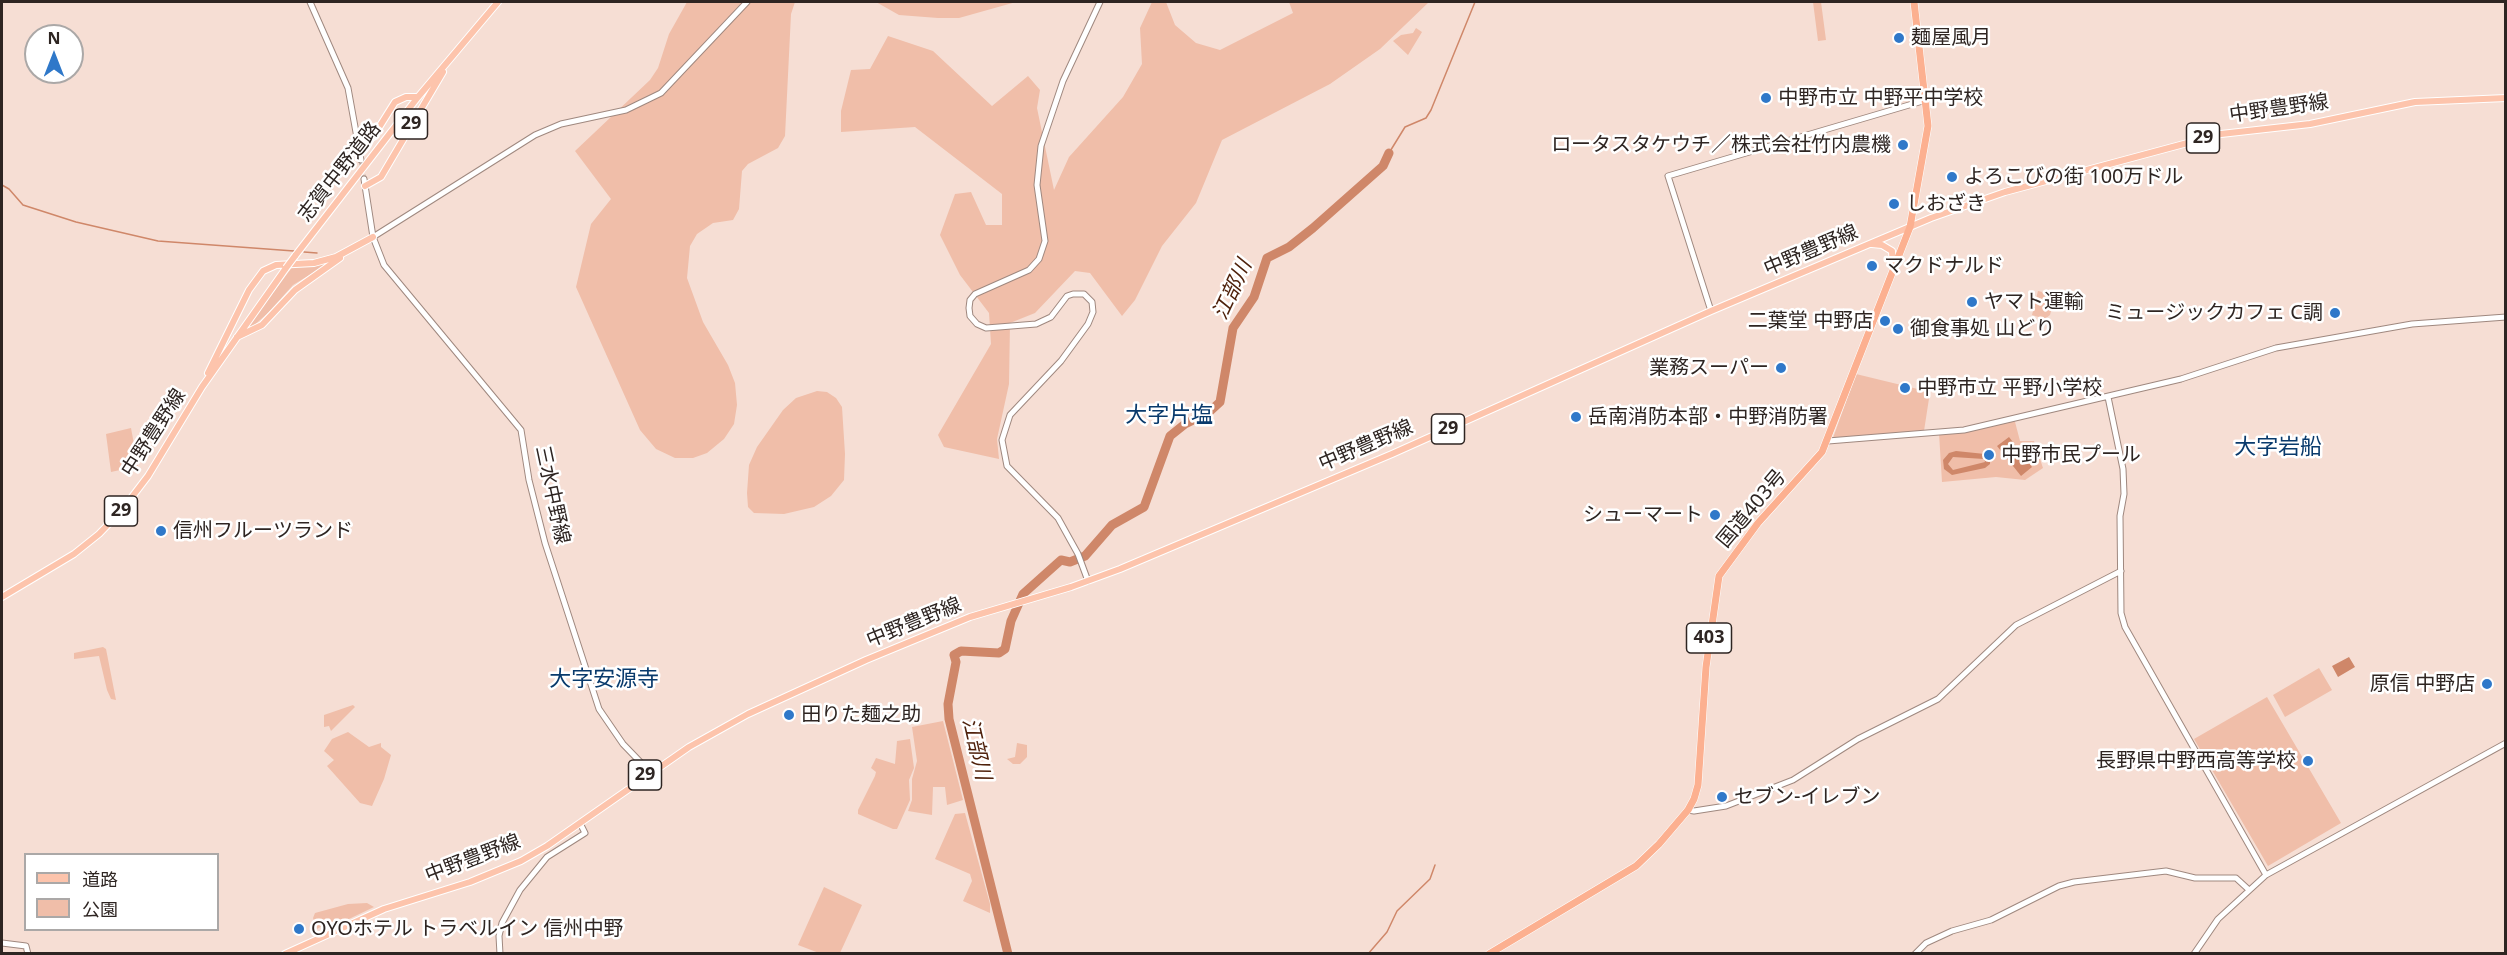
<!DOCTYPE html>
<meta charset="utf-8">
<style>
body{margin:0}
#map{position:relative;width:2507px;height:955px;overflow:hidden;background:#f6ded4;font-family:"Noto Sans","Noto Sans JP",sans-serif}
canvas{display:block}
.frame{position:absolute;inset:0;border:3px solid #2e2522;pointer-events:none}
.legend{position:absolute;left:24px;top:853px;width:195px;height:78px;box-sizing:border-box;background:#fff;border:2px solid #aba8a7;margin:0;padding:8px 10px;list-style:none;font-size:18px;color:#2e2522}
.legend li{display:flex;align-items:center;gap:12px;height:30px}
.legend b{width:30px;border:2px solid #aba8a7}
.north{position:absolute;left:24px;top:24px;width:60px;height:60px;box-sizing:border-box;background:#fff;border:2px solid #aba8a7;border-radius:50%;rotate:0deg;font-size:16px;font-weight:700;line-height:24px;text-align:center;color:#2e2522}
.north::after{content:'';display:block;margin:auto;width:21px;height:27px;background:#2f78c9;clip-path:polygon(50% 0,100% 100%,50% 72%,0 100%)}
</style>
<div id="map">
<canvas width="2507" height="955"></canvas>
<div class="frame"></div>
<ul class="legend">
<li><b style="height:8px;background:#fdc4ac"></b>道路</li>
<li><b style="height:16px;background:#f0bea9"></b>公園</li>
</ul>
<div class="north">N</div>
</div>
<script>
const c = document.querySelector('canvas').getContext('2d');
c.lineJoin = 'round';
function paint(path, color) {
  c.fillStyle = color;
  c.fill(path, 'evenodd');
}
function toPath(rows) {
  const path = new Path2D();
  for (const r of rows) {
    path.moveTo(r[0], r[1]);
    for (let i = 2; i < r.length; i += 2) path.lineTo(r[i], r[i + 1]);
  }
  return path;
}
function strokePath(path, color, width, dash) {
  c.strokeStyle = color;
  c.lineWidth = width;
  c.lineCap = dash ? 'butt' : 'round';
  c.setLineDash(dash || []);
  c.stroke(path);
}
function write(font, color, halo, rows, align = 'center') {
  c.font = font + ' "Noto Sans","Noto Sans JP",sans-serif';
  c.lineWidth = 5;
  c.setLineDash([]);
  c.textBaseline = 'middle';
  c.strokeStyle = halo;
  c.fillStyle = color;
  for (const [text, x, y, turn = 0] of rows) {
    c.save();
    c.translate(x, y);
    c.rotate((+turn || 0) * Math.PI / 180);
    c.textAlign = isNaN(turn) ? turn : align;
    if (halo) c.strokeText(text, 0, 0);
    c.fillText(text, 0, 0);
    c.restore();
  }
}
const green = toPath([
 [687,2,795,2,791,14,785,136,778,148,748,164,742,171,739,209,733,220,713,223,697,234,690,246,687,278,703,322,728,365,735,383,737,405,734,424,724,439,707,453,693,458,675,458,656,449,640,430,576,287,591,224,611,199,575,151,650,80,658,68,669,34],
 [876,2,1016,2,959,18,938,18,899,15],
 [1152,2,1166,2,1175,25,1196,43,1220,50,1293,13,1289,2,1429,2,1380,49,1330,84,1222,140,1196,203,1162,246,1135,300,1122,316,1090,273,1075,271,1035,313,1010,323,1009,384,997,439,999,459,944,447,938,435,991,344,989,313,960,275,940,235,955,194,971,192,986,225,1002,225,1002,194,915,127,841,132,841,111,851,70,870,69,888,36,933,51,992,106,1028,76,1040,90,1037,108,1054,190,1069,157,1123,97,1142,64,1140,28],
 [1813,2,1821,2,1826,40,1818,41],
 [1416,28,1422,32,1408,55,1393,41,1401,35,1413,33],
 [331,262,293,285,268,313,251,328,247,328,293,266,309,267],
 [2038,291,2055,295,2050,315,2045,319,2032,315],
 [1856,374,1930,392,1924,431,1833,438],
 [817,391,827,392,836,398,842,407,845,454,844,480,831,496,814,507,784,514,754,513,748,507,747,493,749,465,757,447,783,410,796,398],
 [2014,418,2020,441,2034,441,2043,468,2025,480,1996,477,1942,482,1939,433],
 [131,428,138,466,111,472,106,434],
 [103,647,106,649,116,700,111,699,107,690,99,656,74,659,74,653],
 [2319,668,2332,690,2285,717,2273,695],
 [2267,697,2341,823,2268,866,2194,739],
 [353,705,355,707,331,731,329,726,324,727,324,715],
 [943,721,963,800,947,805,945,787,933,787,932,815,908,811,912,800,912,779,917,761,912,727],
 [348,732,369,747,381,743,381,747,391,755,384,779,372,806,360,803,327,766,334,760,324,751,332,739],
 [910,739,914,768,909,780,910,800,897,829,893,829,858,814,858,810,875,776,876,772,871,768,876,758,895,764,897,741],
 [1017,743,1027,745,1027,757,1020,764,1013,764,1007,759,1015,757],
 [965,813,990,904,990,913,963,901,972,881,970,874,935,859,955,814],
 [824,887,862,905,840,953,819,953,798,945],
 [367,903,374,907,328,929,324,925,317,929,313,918,315,913,348,904]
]);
const water = toPath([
 [2009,437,2032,467,2021,476,1997,446],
 [1956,451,1985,454,1990,459,1990,464,1985,468,1952,475,1944,469,1943,460,1949,453],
 [1953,457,1984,459,1985,462,1953,470,1948,464],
 [2349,657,2355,667,2338,677,2332,666]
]);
const stream = toPath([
 [1389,153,1405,127,1426,118,1431,110,1475,2],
 [2,185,9,189,23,205,76,222,158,241,294,251],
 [304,252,317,253],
 [1368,954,1387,932,1397,911,1430,879,1435,865]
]);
const river = toPath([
 [1008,954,949,719,948,704,956,662,954,655,961,651,999,653,1005,649,1011,621,1023,594,1061,560,1070,562,1085,556,1112,525,1144,507,1170,436,1185,424,1208,413,1220,402,1233,328,1254,297,1267,258,1289,247,1313,228,1383,166,1389,153]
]);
const secondaryTunnel = toPath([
 [361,160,364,179]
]);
const tertiary = toPath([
 [373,237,535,135,561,124,626,110,661,93,747,2],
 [1711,311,1668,176,1926,100],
 [2108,397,2123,469,2124,494,2120,516,2121,613,2125,627,2266,875],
 [1828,441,1964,430,2181,379,2276,348,2412,324,2506,317],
 [1088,581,1078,554,1058,518,1007,466,1002,440,1010,415,1061,361,1088,324,1093,312,1092,302,1084,294,1073,294,1067,296,1051,317,1036,324,999,327,986,328,977,324,970,316,969,308,970,300,975,294,1029,270,1039,259,1045,241,1037,185,1041,146,1063,81,1100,2],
 [1688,810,1694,811,1726,806,1793,780,1858,739,1938,699,2016,625,2121,571],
 [2,943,26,946,28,954],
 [500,954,499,936,502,923,520,890,547,857,585,833,580,823],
 [1915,954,1926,943,1952,931,1991,920,2059,886,2074,882,2166,871,2195,878,2236,878,2248,889],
 [2194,954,2218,919,2266,875,2506,743]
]);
const secondary = toPath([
 [310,2,348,88,361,160],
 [364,179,373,237,384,265,521,430,529,480,545,543,599,709,623,744,650,772]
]);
const primary = toPath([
 [359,143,373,137,395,102,406,97,418,97],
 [365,186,381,177,443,72],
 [1872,244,1882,245,1892,251,1893,267],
 [295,256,418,97,498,2],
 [237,337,262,325,295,290,340,258],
 [208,373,249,290,263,271,276,265,314,263,336,257,373,237],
 [2,597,74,554,99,534,122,510,148,476,202,387,286,268],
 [285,954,384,909,470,882,521,861,547,846,689,747,748,714,866,660,970,617,1071,587,1120,569,1392,454,1711,311,1931,218,2005,192,2221,134,2310,124,2415,102,2506,98]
]);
const trunk = toPath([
 [1489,954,1636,866,1659,844,1688,810,1694,799,1698,785,1706,667,1719,576,1758,523,1822,452,1910,227,1928,126,1914,2]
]);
const primaryBridge = toPath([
 [286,268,295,256]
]);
const markers = [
 [1899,38,6,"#2f78c9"],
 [1766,98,6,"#2f78c9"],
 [1903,145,6,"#2f78c9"],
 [1952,177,6,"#2f78c9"],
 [1894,204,6,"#2f78c9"],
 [1872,266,6,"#2f78c9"],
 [1972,302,6,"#2f78c9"],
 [2335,313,6,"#2f78c9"],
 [1885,321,6,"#2f78c9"],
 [1898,329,6,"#2f78c9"],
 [1781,368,6,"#2f78c9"],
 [1905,388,6,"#2f78c9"],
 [1576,417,6,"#2f78c9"],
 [1989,455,6,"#2f78c9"],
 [1715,515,6,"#2f78c9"],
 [161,531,6,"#2f78c9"],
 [2487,684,6,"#2f78c9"],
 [789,715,6,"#2f78c9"],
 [2308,761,6,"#2f78c9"],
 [1722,797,6,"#2f78c9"],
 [299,929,6,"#2f78c9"]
];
const shields = [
 [411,124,33],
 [2203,138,33],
 [1448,429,33],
 [121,511,33],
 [1709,638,45],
 [645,775,33]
];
const shieldNames = [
 ["29",411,124],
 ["29",2203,138],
 ["29",1448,429],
 ["29",121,511],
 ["403",1709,638],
 ["29",645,775]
];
const poiNames = [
 ["麺屋風月",1911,38],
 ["中野市立 中野平中学校",1778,98],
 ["ロータスタケウチ／株式会社竹内農機",1891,145,"right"],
 ["よろこびの街 100万ドル",1964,177],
 ["しおざき",1906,204],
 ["マクドナルド",1884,266],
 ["ヤマト運輸",1984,302],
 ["ミュージックカフェ C調",2323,313,"right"],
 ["二葉堂 中野店",1873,321,"right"],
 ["御食事処 山どり",1910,329],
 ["業務スーパー",1769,368,"right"],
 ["中野市立 平野小学校",1917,388],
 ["岳南消防本部・中野消防署",1588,417],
 ["中野市民プール",2001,455],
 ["シューマート",1703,515,"right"],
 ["信州フルーツランド",173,531],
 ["原信 中野店",2475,684,"right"],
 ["田りた麺之助",801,715],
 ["長野県中野西高等学校",2296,761,"right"],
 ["セブン-イレブン",1734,797],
 ["OYOホテル トラベルイン 信州中野",311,929]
];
const streetNames = [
 ["中野豊野線",2279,109,-8],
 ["志賀中野道路",340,172,-52],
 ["中野豊野線",1811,251,-23],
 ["中野豊野線",154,433,-57],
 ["中野豊野線",1366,446,-23],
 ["三水中野線",552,495,78],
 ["国道403号",1752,509,-50],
 ["中野豊野線",914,623,-22],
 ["中野豊野線",473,859,-21]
];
const waterNames = [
 ["江部川",1233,290,-65],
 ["江部川",976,749,77]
];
const quarterNames = [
 ["大字片塩",1169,416],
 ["大字岩船",2278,448],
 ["大字安源寺",604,680]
];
paint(green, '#f0bea9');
paint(water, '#cf8769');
strokePath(stream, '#cf8769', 1.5);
strokePath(river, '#cf8769', 9);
strokePath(secondaryTunnel, '#ceb9b0', 5, [5, 2.5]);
strokePath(tertiary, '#9f887f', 7);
strokePath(secondary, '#9f887f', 7);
strokePath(primary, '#fff', 8);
strokePath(trunk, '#fff', 8);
strokePath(tertiary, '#fff', 5);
strokePath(secondary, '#fff', 5);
strokePath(primary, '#fdc4ac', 6);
strokePath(trunk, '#fcb090', 7);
strokePath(primaryBridge, '#fff', 8, []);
strokePath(primaryBridge, '#fdc4ac', 6);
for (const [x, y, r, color] of markers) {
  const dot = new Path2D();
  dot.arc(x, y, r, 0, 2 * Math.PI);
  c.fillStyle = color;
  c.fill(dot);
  strokePath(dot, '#fff', 2);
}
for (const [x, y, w] of shields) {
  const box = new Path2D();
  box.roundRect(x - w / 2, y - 15, w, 30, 4.5);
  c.fillStyle = '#fff';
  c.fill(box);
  strokePath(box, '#2e2522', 1.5);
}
write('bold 18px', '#2e2522', null, shieldNames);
write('20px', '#2e2522', '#fff', poiNames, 'left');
write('20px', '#2e2522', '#fff', streetNames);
write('italic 21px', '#4f210b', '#fff', waterNames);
write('22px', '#093a6c', '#fff', quarterNames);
</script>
